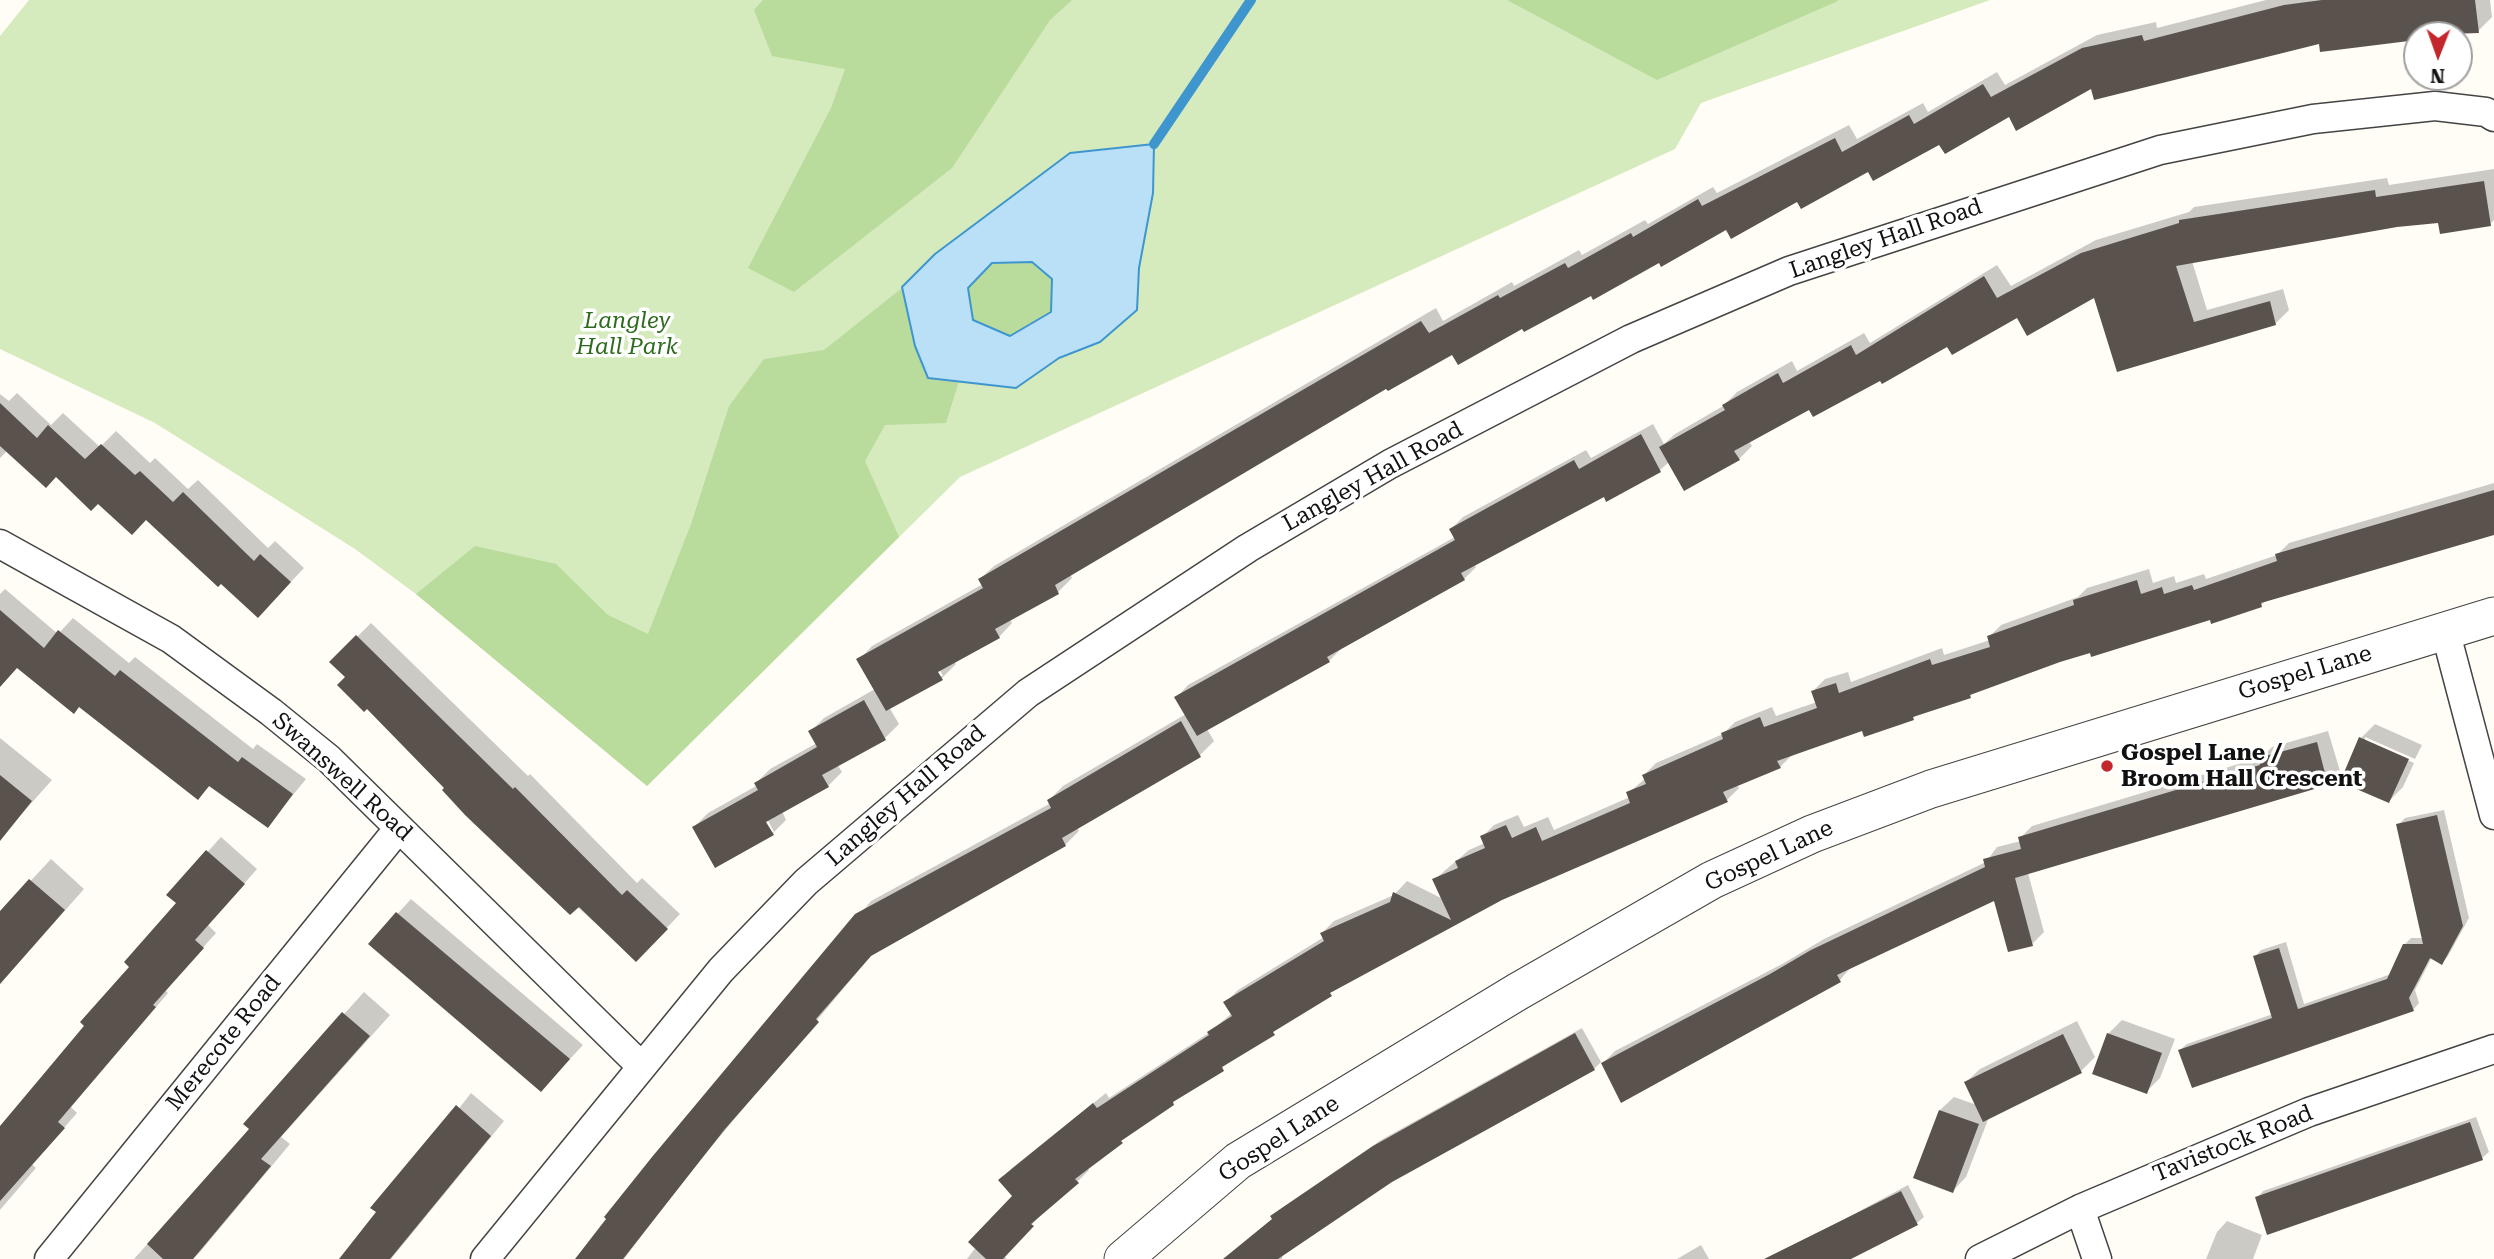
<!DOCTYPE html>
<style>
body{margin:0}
#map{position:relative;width:2494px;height:1259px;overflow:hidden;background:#fffdf5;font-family:"Roboto Serif",serif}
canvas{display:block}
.north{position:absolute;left:2403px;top:21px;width:70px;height:70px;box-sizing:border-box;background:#fff;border:2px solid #a0a0a0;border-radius:50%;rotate:181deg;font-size:19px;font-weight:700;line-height:28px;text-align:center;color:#111}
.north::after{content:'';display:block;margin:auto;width:24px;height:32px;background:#c4262e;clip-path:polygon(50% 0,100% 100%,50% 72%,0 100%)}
</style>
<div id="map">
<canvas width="2494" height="1259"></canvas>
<div class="north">N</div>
</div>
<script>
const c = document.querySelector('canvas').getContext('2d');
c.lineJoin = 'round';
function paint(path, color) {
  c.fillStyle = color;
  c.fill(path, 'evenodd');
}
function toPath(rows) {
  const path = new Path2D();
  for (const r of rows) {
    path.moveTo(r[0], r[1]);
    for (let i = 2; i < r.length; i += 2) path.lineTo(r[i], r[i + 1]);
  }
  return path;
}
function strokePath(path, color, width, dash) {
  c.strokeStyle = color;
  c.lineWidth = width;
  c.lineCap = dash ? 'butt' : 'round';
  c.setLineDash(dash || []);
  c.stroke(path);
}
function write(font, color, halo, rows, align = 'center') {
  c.font = font + ' "Roboto Serif",serif';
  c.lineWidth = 7;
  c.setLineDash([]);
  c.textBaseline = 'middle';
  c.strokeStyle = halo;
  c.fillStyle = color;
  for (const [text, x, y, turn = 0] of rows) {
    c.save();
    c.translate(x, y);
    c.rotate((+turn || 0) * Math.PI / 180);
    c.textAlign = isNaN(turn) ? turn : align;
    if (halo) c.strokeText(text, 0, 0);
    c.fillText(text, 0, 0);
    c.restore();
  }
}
const green = toPath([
 [29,0,1990,0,1701,103,1675,149,960,477,647,786,416,594,355,549,155,423,0,349,0,36]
]);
const forest = toPath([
 [763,0,1072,0,1050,20,952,168,794,292,748,268,831,108,845,69,772,56,754,10],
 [1507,0,1837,0,1838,1,1657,80],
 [1032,262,1052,279,1051,312,1010,336,973,320,968,288,992,263],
 [902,288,915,346,928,378,959,381,946,423,885,425,865,461,899,537,647,786,416,594,475,546,556,564,608,615,648,634,691,524,729,406,764,359,824,350]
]);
const water = toPath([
 [1154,144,1153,193,1139,268,1137,310,1100,342,1059,358,1016,388,928,378,915,346,902,287,935,254,1070,153,1154,144],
 [1032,262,1052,279,1051,312,1010,336,973,320,968,288,992,263,1032,262]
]);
const shadow = toPath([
 [2266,0,2490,0,2492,17,2478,31,2417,35,2417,39,2320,42,2092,87,2009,114,1726,228,1523,326,1453,353,1387,386,1070,574,1072,578,1058,592,1010,619,1012,623,999,637,954,661,956,664,942,678,889,707,899,724,885,738,837,764,842,772,828,786,782,811,786,820,773,833,694,827,708,813,758,785,756,783,770,769,817,743,810,732,824,718,875,689,859,660,872,646,983,584,980,579,994,566,1436,308,1443,321,1512,282,1514,286,1579,250,1582,255,1645,220,1648,224,1713,187,1717,193,1849,125,1857,139,1923,103,1928,112,1997,72,2005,85,2097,35,2156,22,2157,28],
 [936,663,943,676,939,676],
 [764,813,774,832,770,832,761,815],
 [2494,169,2494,220,2490,224,2439,221,2397,225,2192,261,2207,310,2283,289,2289,310,2275,324,2118,370,2095,296,2018,316,1810,407,1749,441,1752,446,1739,459,1670,461,1660,470,1607,500,1604,495,1474,564,1476,567,1464,579,1341,649,1329,661,1207,729,1214,741,1200,755,1077,827,1079,831,1065,845,874,952,691,1171,624,1259,576,1259,871,901,1051,803,1049,800,1063,786,1186,714,1177,697,1188,685,1455,537,1451,529,1463,517,1586,450,1591,458,1653,424,1664,444,1675,434,1723,406,1737,392,1792,361,1797,371,1864,333,1870,343,1997,265,2011,286,2096,240,2189,212,2194,207,2387,178,2389,185],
 [17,393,51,425,63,413,100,447,116,431,150,463,155,458,188,489,198,480,268,548,275,541,304,568,272,602,146,518,98,501,56,475,8,450,0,458,0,394,9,401],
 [2494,483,2494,533,2267,600,2261,605,2091,651,1976,690,1970,696,1917,714,1913,718,1863,728,1792,755,1780,767,1737,785,1739,788,1727,800,1501,899,1339,986,1134,1129,1087,1168,1089,1170,1077,1182,1043,1212,1004,1256,1007,1259,967,1259,1014,1196,1001,1180,1012,1168,1106,1093,1109,1098,1210,1032,1232,1013,1226,1002,1238,990,1324,937,1322,933,1334,921,1394,895,1407,881,1443,899,1435,879,1469,850,1485,843,1482,837,1494,825,1518,815,1524,827,1548,817,1554,830,1630,797,1628,793,1646,778,1644,775,1656,763,1723,734,1735,722,1772,707,1776,716,1817,702,1813,691,1825,679,1848,672,1851,682,1942,648,1944,655,1990,640,1989,637,2001,625,2078,597,2087,588,2149,569,2153,583,2174,576,2176,583,2204,574,2206,579,2277,555,2289,543],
 [5,589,58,634,73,618,129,663,135,657,253,749,257,744,306,779,268,826,211,785,198,797,80,705,17,666,0,660,0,594],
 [371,623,528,776,530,774,637,883,642,878,680,914,636,960,446,788,332,662],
 [2375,724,2422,745,2415,759,2365,737,2365,741,2414,763,2403,787,2389,801,2361,738],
 [2328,731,2340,771,2328,783,2028,873,2044,932,2032,944,1995,898,1851,967,1840,980,1622,1101,1603,1063,1615,1051,1784,963,1824,939,1986,862,1997,847,2021,841,2020,838,2032,826,2262,757,2272,747],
 [0,738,52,780,2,836,0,835],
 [2444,810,2469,918,2448,956,2442,963,2432,957,2415,990,2419,1003,2413,1010,2180,1050,2187,1044,2273,1014,2255,957,2261,950,2286,942,2304,1004,2391,974,2404,945,2411,938,2424,938,2398,825,2405,818],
 [221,837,257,869,208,925,216,933,165,990,168,993,71,1107,77,1113,32,1164,36,1168,0,1210,0,1128,132,967,178,903,169,895],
 [51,859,84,889,0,984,0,914],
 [411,899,583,1045,555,1075,370,944],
 [364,992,390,1015,281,1137,290,1144,200,1252,193,1259,134,1259,251,1128,246,1123],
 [2122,1020,2175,1039,2160,1078,2146,1092,2108,1034],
 [2077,1021,2095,1057,2081,1071,1989,1117,1966,1177,1953,1191,1940,1110,1954,1097,1977,1105,1966,1082,1980,1069],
 [1582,1028,1601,1062,1594,1069,1392,1181,1283,1254,1282,1259,1225,1259,1274,1219,1279,1210,1381,1140],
 [471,1093,504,1121,391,1259,341,1259],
 [2476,1117,2489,1152,2482,1158,2257,1198,2263,1191],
 [1908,1185,1924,1217,1917,1223,1846,1259,1770,1259],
 [2227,1221,2262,1235,2253,1259,2206,1259,2217,1232],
 [1701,1245,1709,1259,1677,1259]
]);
const stream = toPath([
 [1154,144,1251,0]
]);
const building = toPath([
 [2322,0,2475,0,2479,33,2417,35,2417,40,2320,52,2319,44,2094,100,2091,89,2016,131,2009,117,1945,154,1939,145,1873,181,1868,172,1801,209,1797,202,1731,239,1726,230,1661,267,1659,263,1593,300,1591,296,1524,332,1522,329,1458,365,1452,355,1388,391,1386,389,1055,585,1059,594,995,629,1000,638,938,672,943,680,886,711,856,659,983,588,978,579,1421,321,1429,333,1498,295,1500,298,1565,263,1568,268,1631,233,1633,237,1698,199,1702,206,1835,138,1842,152,1909,115,1914,124,1983,84,1991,97,2082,48,2142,35,2144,41,2284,5],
 [2484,181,2491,226,2440,234,2438,223,2397,227,2176,266,2194,322,2270,301,2276,325,2117,372,2094,298,2027,336,2017,318,1952,355,1947,347,1882,384,1880,381,1813,417,1809,410,1734,451,1740,460,1684,491,1659,447,1725,410,1722,405,1778,373,1783,383,1851,345,1856,355,1984,276,1997,298,2081,253,2179,223,2179,220,2375,190,2376,197],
 [0,403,37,438,48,425,85,459,101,444,135,475,140,471,173,502,183,492,254,561,260,554,291,582,258,618,221,584,218,587,146,520,132,535,98,504,91,511,56,477,46,488,0,446],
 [1641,434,1661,472,1606,502,1604,497,1461,573,1465,580,1327,657,1330,662,1197,736,1174,697,1455,540,1449,529,1574,460,1579,469],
 [2494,490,2494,535,2261,603,2262,607,2211,624,2210,620,2091,657,2090,653,2060,662,1970,695,1971,698,1913,717,1914,720,1864,737,1862,731,1777,761,1781,768,1723,792,1728,802,1502,900,1330,993,1332,996,1273,1032,1275,1035,1222,1067,1224,1071,1173,1102,1174,1105,1121,1141,1123,1143,1075,1179,1079,1183,1031,1224,1034,1226,1003,1259,986,1259,968,1242,1012,1196,998,1180,1093,1103,1097,1108,1209,1035,1207,1032,1232,1016,1223,1002,1324,941,1320,933,1390,902,1393,892,1451,920,1432,879,1458,868,1455,861,1485,848,1480,836,1506,825,1512,838,1536,827,1542,841,1630,803,1626,792,1646,784,1642,775,1723,739,1721,733,1760,717,1764,727,1817,708,1811,691,1836,683,1839,693,1930,659,1932,665,1990,647,1987,636,2074,605,2073,600,2137,580,2141,594,2162,587,2164,594,2192,585,2194,590,2277,561,2275,554],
 [0,610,44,648,58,630,115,676,120,670,238,762,242,757,293,794,268,828,209,786,198,800,79,707,74,714,17,668,0,687],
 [356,635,513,789,515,787,622,895,627,890,668,929,636,962,579,907,570,915,465,815,442,790,444,788,367,709,364,712,337,685,345,677,329,662],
 [864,700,886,740,822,775,829,787,766,822,774,835,715,868,692,827,758,790,754,783,817,747,808,731],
 [1181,721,1201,757,1062,838,1066,846,871,956,816,1019,819,1022,725,1129,623,1259,575,1259,606,1219,604,1217,652,1157,855,914,1051,808,1047,800],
 [2359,737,2409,759,2389,803,2340,782],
 [2317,742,2328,785,2015,878,2033,946,2008,952,1994,901,1837,975,1841,982,1621,1103,1601,1063,1770,974,1811,950,1985,867,1983,859,2021,849,2018,837,2260,765,2258,758],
 [0,775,32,801,0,841],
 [2437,815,2463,926,2442,965,2430,958,2409,998,2414,1011,2192,1088,2178,1050,2272,1018,2253,956,2279,948,2298,1009,2387,979,2403,944,2423,944,2396,824],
 [206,850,245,884,195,940,204,948,153,1005,156,1007,58,1122,65,1128,0,1201,0,1126,84,1026,80,1022,129,967,124,962,176,903,166,895],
 [29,879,65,910,0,984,0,911],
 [396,912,570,1059,541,1092,368,944],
 [342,1012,370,1036,261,1159,271,1166,193,1259,163,1259,147,1244,249,1129,243,1124],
 [1575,1033,1595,1070,1392,1182,1278,1259,1223,1259,1272,1219,1270,1216,1373,1146],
 [2107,1033,2162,1053,2147,1094,2092,1074],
 [2063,1034,2082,1073,1983,1122,1964,1082],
 [456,1105,491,1136,390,1259,339,1259,376,1212,370,1208],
 [1939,1110,1979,1124,1953,1193,1913,1178],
 [2470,1122,2483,1160,2267,1235,2255,1197],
 [1901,1191,1918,1225,1851,1259,1764,1259]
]);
const minor = toPath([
 [0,544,171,639,271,712,329,759,641,1066],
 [2445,630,2494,815],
 [2080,1209,2097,1259],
 [49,1259,399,828],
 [485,1259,721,970,806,882,1028,693,1248,548,1390,464,1631,339,1789,271,2160,150,2313,119,2435,106,2486,112,2494,117],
 [1980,1259,2080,1209,2309,1112,2494,1049]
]);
const tertiary = toPath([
 [1123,1259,1238,1161,1517,992,1712,880,1812,834,1931,789,2494,616]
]);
const markers = [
 [2107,766,7,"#c4262e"]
];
const streetNames = [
 ["Langley Hall Road",1886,239,-19],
 ["Langley Hall Road",1373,477,-29],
 ["Gospel Lane",2305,673,-17],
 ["Swanswell Road",342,777,42],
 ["Langley Hall Road",906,796,-41],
 ["Gospel Lane",1769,856,-25],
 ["Merecote Road",224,1043,-51],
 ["Gospel Lane",1279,1139,-33],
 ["Tavistock Road",2233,1144,-22]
];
const parkNames = [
 ["Langley",627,321],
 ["Hall Park",627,347]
];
const poiNames = [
 ["Gospel Lane /",2121,753],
 ["Broom Hall Crescent",2121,779]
];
paint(green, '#d5ebbd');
paint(forest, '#b9dc9c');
paint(water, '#b9e0f7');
strokePath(water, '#3f96cf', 2);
paint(shadow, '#0003');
strokePath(stream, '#3f96cf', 10);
paint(building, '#5a524d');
strokePath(minor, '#444', 31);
strokePath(tertiary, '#444', 39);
strokePath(minor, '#fff', 28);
strokePath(tertiary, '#fff', 37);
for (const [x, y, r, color] of markers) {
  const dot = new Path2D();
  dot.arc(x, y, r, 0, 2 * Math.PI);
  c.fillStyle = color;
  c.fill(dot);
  strokePath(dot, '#fff', 2.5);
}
write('23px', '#111', '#fff', streetNames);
write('italic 23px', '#2f6b1f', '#fff', parkNames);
write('bold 23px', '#111', '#fff', poiNames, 'left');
</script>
